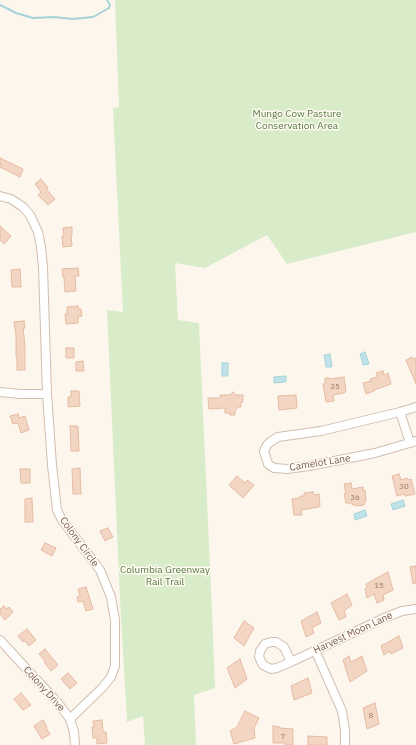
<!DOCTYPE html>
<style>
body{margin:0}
canvas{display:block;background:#fdf6ec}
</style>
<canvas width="416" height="745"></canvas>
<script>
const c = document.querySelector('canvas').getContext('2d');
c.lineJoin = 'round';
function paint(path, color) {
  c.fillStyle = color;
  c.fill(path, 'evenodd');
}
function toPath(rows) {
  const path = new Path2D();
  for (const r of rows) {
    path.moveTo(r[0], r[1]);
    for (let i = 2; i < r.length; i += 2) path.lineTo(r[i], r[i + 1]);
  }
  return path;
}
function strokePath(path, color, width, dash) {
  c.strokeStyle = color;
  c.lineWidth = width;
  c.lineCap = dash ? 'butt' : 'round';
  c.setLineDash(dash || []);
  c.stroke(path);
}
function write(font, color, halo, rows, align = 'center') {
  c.font = font + ' "IBM Plex Sans",sans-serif';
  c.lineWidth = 3;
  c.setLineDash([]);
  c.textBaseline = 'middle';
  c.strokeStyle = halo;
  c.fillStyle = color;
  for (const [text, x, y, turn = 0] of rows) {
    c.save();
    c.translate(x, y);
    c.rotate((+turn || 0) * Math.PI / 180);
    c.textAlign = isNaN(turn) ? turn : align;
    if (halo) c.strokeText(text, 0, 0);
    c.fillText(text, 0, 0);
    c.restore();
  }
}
const green = toPath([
 [115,0,416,0,416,232,287,264,267,235,205,268,175,263,178,320,199,323,212,611,215,688,194,695,196,745,145,745,143,716,127,722,120,600,107,310,123,312,113,108,119,107]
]);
const water = toPath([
 [365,352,369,364,363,365,360,354,365,352],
 [330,354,332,367,326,367,324,355,330,354],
 [222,363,228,363,228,376,222,376,222,363],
 [286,376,286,382,274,383,274,377,286,376],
 [403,500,405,506,393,510,391,504,403,500],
 [365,510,367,516,355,520,354,514,365,510]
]);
const stream = toPath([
 [0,5,16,13,33,18,54,17,73,19,93,17,109,8,110,5,107,0]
]);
const building = toPath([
 [0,158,23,169,20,177,0,167,0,158],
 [41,179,48,188,46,189,55,199,48,205,38,195,41,192,35,184,41,179],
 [0,226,11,236,4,244,0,240,0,226],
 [72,227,72,235,71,235,72,246,63,247,62,236,64,236,63,228,72,227],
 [78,268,79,276,75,276,76,291,65,292,64,277,63,277,62,269,78,268],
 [20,269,21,287,12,287,11,270,20,269],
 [78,306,78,309,81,309,82,316,78,317,78,323,66,324,65,314,67,314,67,307,78,306],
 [24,321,25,328,23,328,25,345,25,370,17,370,17,357,16,357,16,335,14,322,24,321],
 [66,348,74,348,74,358,66,358,66,348],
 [412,357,412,359,416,358,416,384,406,360,412,357],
 [83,361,84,371,76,371,76,362,83,361],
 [383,371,384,375,388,373,391,384,374,390,374,391,366,394,363,383,371,381,370,379,377,377,376,373,383,371],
 [344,377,346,391,344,393,333,395,334,401,326,402,323,384,325,384,325,378,330,378,330,379,344,377],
 [71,391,79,391,80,406,68,407,68,397,71,397,71,391],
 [233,392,236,395,243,395,243,402,241,402,241,407,238,407,235,411,235,415,230,415,230,413,225,413,225,408,209,409,208,398,220,398,220,395,230,395,233,392],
 [296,395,297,408,279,410,278,396,296,395],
 [18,414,19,418,25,416,29,430,21,433,18,423,13,424,10,416,18,414],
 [70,426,78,426,79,451,71,451,70,426],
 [80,468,81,494,73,494,72,469,80,468],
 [20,469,30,469,30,483,21,483,20,469],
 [399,474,401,480,407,478,408,480,411,479,415,494,405,496,405,494,397,496,392,476,399,474],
 [237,476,245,483,247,480,254,485,243,498,229,485,237,476],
 [351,483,352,489,363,487,363,490,365,490,366,500,364,505,356,506,356,505,352,505,352,503,346,503,344,494,346,493,344,484,351,483],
 [313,492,314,495,319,494,320,506,319,506,319,507,301,510,302,515,294,515,292,499,300,498,300,496,304,496,304,493,313,492],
 [32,498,33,522,25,522,25,499,32,498],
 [108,528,113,537,105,541,100,531,108,528],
 [45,543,56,548,52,556,41,550,45,543],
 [416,566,416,583,413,584,410,567,416,566],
 [388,572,393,590,383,595,384,600,377,603,374,594,367,598,365,589,367,588,366,584,388,572],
 [86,587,93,609,86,611,83,601,78,602,77,597,80,596,78,589,86,587],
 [347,594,352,605,344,611,346,617,339,620,331,603,347,594],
 [4,606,6,609,9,607,13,612,5,620,0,614,0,609,4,606],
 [317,612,321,623,312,628,314,633,306,637,301,621,317,612],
 [244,621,254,628,244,646,234,638,244,621],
 [27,629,36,640,29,646,25,641,23,642,18,636,27,629],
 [399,636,403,648,391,654,390,651,384,655,381,646,399,636],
 [45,649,58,665,51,671,44,662,45,661,39,654,45,649],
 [349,656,351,662,362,656,367,671,350,682,343,660,349,656],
 [240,659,247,679,235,688,227,668,240,659],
 [68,673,77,683,70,689,61,679,68,673],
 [308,678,312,693,294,700,291,686,308,678],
 [21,693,31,705,23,710,14,699,21,693],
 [375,703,379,724,367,729,363,708,375,703],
 [245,711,259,718,254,728,255,738,234,744,230,731,237,727,245,711],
 [43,720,47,727,46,728,50,734,42,739,34,726,43,720],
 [102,720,103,732,106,732,107,743,97,744,97,738,93,738,92,727,94,727,93,721,102,720],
 [273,726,280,727,280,728,293,729,293,745,285,745,285,743,273,743,273,726],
 [308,736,327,737,327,745,308,745,308,736]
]);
const street = toPath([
 [0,196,11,199,23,207,30,215,38,232,41,247,43,267,47,394,52,465,57,510,62,520,100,570,111,597,115,620,115,666,111,677,103,687,70,719],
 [0,392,20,394,47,394],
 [416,407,400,412,321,431,278,437,270,442,267,445,264,451,268,464,274,468,287,469,309,466,375,453,416,441],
 [400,412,410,443],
 [0,640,58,703,70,719,74,732,75,745],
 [315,650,342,711,345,730,345,745],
 [291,662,284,647,276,642,271,642,265,644,260,651,259,657,263,665,271,669,277,668,279,667,291,662,384,618,402,611,416,609]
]);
const numberNames = [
 ["35",335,387],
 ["30",404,487],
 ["36",355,498],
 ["15",379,586],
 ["8",371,716],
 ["7",283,737]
];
const parkNames = [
 ["Mungo Cow Pasture",297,114],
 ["Conservation Area",297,126],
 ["Columbia Greenway",165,570],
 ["Rail Trail",165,582]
];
const streetNames = [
 ["Camelot Lane",320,463,-9],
 ["Colony Circle",79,542,54],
 ["Harvest Moon Lane",353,633,-25],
 ["Colony Drive",44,689,48]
];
paint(green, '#d8ecc9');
paint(water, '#bfe3e8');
strokePath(water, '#a5d3da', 1);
strokePath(stream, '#a5d3da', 2);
paint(building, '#f3d5c3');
strokePath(building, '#e6bba3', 1);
strokePath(street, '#d1beb0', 10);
strokePath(street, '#fff', 8);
write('8px', '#987a6a', null, numberNames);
write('10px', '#537a41', '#fffaf3', parkNames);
write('10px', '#7a5c4d', '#fffaf3', streetNames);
</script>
